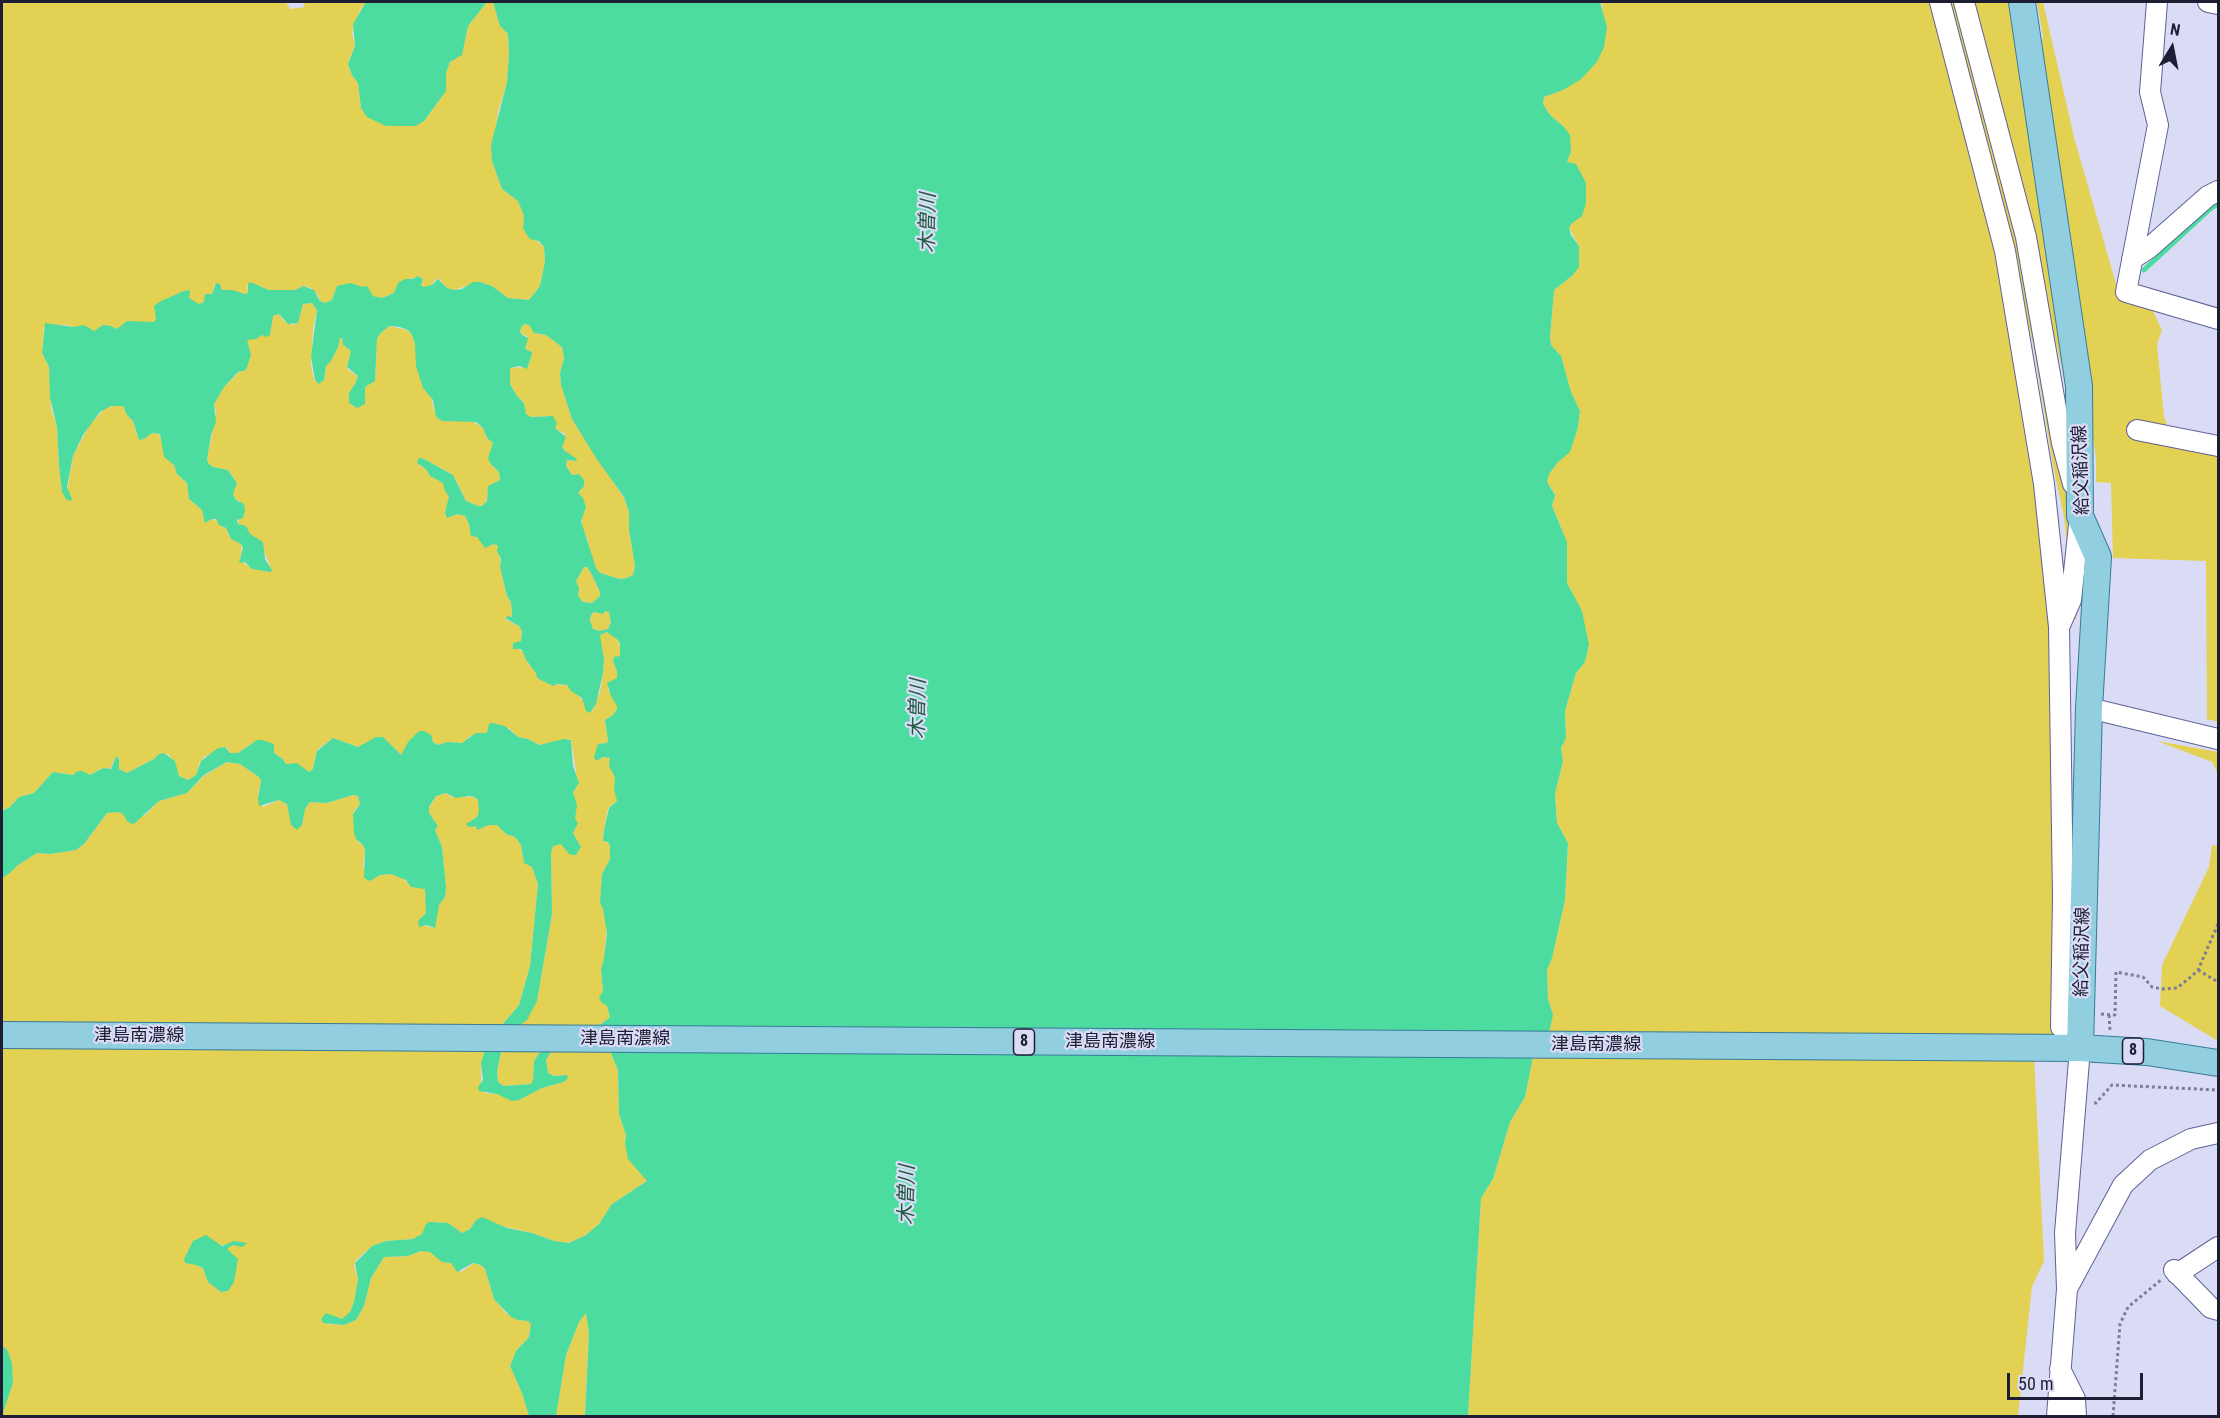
<!DOCTYPE html>
<meta charset="utf-8">
<style>
body{margin:0}
#map{position:relative;width:2220px;height:1418px;overflow:hidden;background:#dadcf5;font-family:"Roboto Condensed",sans-serif}
canvas{display:block}
.frame{position:absolute;inset:0;border:3px solid #1d1d34;pointer-events:none}
.north{position:absolute;left:2142px;top:18px;width:60px;height:60px;-webkit-text-stroke:4px #dadcf5;paint-order:stroke;rotate:10deg;font-size:16px;font-weight:700;line-height:24px;text-align:center;color:#1d1d34}
.north::after{content:'';display:block;margin:auto;width:21px;height:27px;background:#1d1d34;clip-path:polygon(50% 0,100% 100%,50% 72%,0 100%)}
.scale{position:absolute;left:2007px;top:1373px;width:136px;height:27px;box-sizing:border-box;border:3px solid #1d1d34;border-top:0;padding-left:8px;font-size:18px;line-height:21px;white-space:nowrap;color:#1d1d34;-webkit-text-stroke:4px #dadcf5;paint-order:stroke}
</style>
<div id="map">
<canvas width="2220" height="1418"></canvas>
<div class="frame"></div>
<div class="north">N</div>
<div class="scale">50 m</div>
</div>
<script>
const c = document.querySelector('canvas').getContext('2d');
c.lineJoin = 'round';
function paint(path, color) {
  c.fillStyle = color;
  c.fill(path, 'evenodd');
}
function toPath(rows) {
  const path = new Path2D();
  for (const r of rows) {
    path.moveTo(r[0], r[1]);
    for (let i = 2; i < r.length; i += 2) path.lineTo(r[i], r[i + 1]);
  }
  return path;
}
function strokePath(path, color, width, dash) {
  c.strokeStyle = color;
  c.lineWidth = width;
  c.lineCap = dash ? 'butt' : 'round';
  c.setLineDash(dash || []);
  c.stroke(path);
}
function write(font, color, halo, rows, align = 'center') {
  c.font = font + ' "Roboto Condensed","Noto Sans JP",sans-serif';
  c.lineWidth = 4.5;
  c.setLineDash([]);
  c.textBaseline = 'middle';
  c.strokeStyle = halo;
  c.fillStyle = color;
  for (const [text, x, y, turn = 0] of rows) {
    c.save();
    c.translate(x, y);
    c.rotate((+turn || 0) * Math.PI / 180);
    c.textAlign = isNaN(turn) ? turn : align;
    if (halo) c.strokeText(text, 0, 0);
    c.fillText(text, 0, 0);
    c.restore();
  }
}
const green = toPath([
 [2,2,286,2,290,9,305,7,303,2,366,2,359,12,352,33,355,45,348,64,352,75,358,83,361,108,424,121,446,91,446,73,450,62,462,54,468,26,487,2,493,2,494,4,500,26,508,34,509,55,507,82,498,112,492,161,502,189,518,201,524,216,523,228,544,247,545,261,540,286,529,300,508,298,492,286,480,282,454,290,447,288,439,279,436,279,432,285,423,288,421,285,423,281,419,276,399,283,394,293,382,298,373,296,355,284,341,285,337,287,332,300,325,303,320,301,318,295,311,288,303,286,296,290,269,290,251,283,247,286,248,293,245,294,223,291,220,285,215,284,212,294,204,302,199,304,191,301,184,291,155,306,156,319,154,322,122,327,117,329,93,331,66,325,51,325,44,328,42,353,49,367,51,408,57,427,59,465,62,492,67,492,73,456,89,426,105,408,118,405,123,406,127,415,133,421,137,435,144,439,152,433,159,434,163,442,163,452,174,465,177,474,187,483,189,499,202,510,205,523,212,519,216,520,219,525,226,528,229,536,241,543,242,554,239,558,248,566,268,572,270,566,262,546,249,534,248,530,238,524,240,501,236,500,233,494,235,479,228,470,213,467,209,464,207,460,216,412,214,404,224,387,239,372,246,370,247,340,262,335,273,316,279,314,284,321,292,325,298,323,303,304,312,303,317,309,313,329,311,365,313,376,316,382,324,380,326,366,331,361,338,347,339,338,342,338,344,346,351,351,351,357,347,364,348,370,358,376,356,382,349,393,349,403,357,408,365,398,364,394,365,387,375,381,377,339,380,334,389,326,407,330,412,335,415,344,423,388,431,396,434,410,442,421,472,421,483,428,487,438,493,443,490,463,499,472,500,481,490,485,485,505,478,506,466,501,456,480,450,473,422,458,419,465,426,469,430,476,443,483,449,496,445,515,451,517,458,514,465,516,469,524,471,535,477,537,487,547,494,544,498,546,503,580,507,596,511,602,512,617,506,617,505,619,519,626,522,631,521,642,515,642,519,649,523,652,529,665,549,684,567,685,593,710,600,692,603,673,604,660,599,635,607,632,610,633,618,640,621,651,620,657,614,657,613,661,617,671,617,678,614,681,610,681,608,690,617,704,617,709,613,715,605,720,608,741,607,743,602,743,596,761,603,757,610,758,615,777,617,801,608,808,604,830,603,841,607,842,610,846,610,859,602,874,600,903,603,909,607,925,604,958,601,969,603,992,610,1017,594,1030,542,1049,534,1061,533,1081,531,1084,504,1086,498,1082,497,1071,502,1048,537,1001,552,914,551,853,553,845,562,844,573,855,576,855,581,847,573,833,576,827,574,815,576,809,573,792,578,785,571,739,539,745,528,739,518,737,509,728,470,736,463,743,448,742,437,745,432,740,405,749,401,755,385,739,358,747,333,738,317,750,313,769,309,772,286,764,283,759,274,753,262,740,257,740,238,753,230,753,227,748,204,757,199,764,196,775,188,780,179,776,174,761,168,754,159,754,154,759,127,773,119,769,119,759,116,756,110,769,102,768,90,775,73,775,53,772,34,793,19,797,10,807,2,811],
 [1600,2,1934,2,2011,308,2040,463,2067,894,2067,1053,2034,1055,2044,1261,2032,1287,2018,1416,1468,1416,1481,1198,1493,1179,1510,1122,1525,1097,1533,1057,1553,1015,1548,999,1547,970,1552,958,1565,900,1568,844,1557,823,1555,794,1563,761,1561,748,1566,738,1565,711,1576,673,1585,662,1589,646,1573,594,1567,584,1561,527,1552,506,1555,494,1547,482,1549,474,1558,462,1570,451,1578,427,1580,411,1571,392,1561,357,1551,345,1550,338,1554,290,1573,275,1579,246,1569,228,1567,162,1571,152,1564,127,1550,115,1543,104,1544,97,1563,90,1603,6],
 [1948,2,1955,2,2017,242,2073,510,2079,559,2076,619,2074,619,2071,587,2064,516,2053,466,2034,349,2010,241],
 [1974,2,2017,2,2077,457,2062,368],
 [2037,2,2043,2,2074,137,2120,298,2152,309,2162,330,2157,344,2164,416,2169,430,2218,450,2218,722,2207,719,2206,561,2113,558,2111,483,2096,482,2096,459,2040,57,2043,36],
 [525,324,529,325,538,334,546,335,562,347,564,358,560,373,561,385,572,419,624,498,629,512,629,530,635,566,633,575,627,578,620,579,600,573,596,568,589,552,588,540,582,528,582,516,585,511,578,493,582,489,578,474,572,475,566,466,567,460,574,461,562,447,565,434,555,428,547,416,531,417,525,414,524,403,517,396,510,384,510,368,528,367,532,354,532,352,525,349,527,336,521,334,520,331,522,326],
 [584,567,587,567,591,573,600,592,600,596,592,603,583,602,578,596,576,581],
 [605,611,609,612,611,622,608,629,599,631,593,629,590,620,591,615,595,612,603,614],
 [2157,741,2218,752,2218,774,2212,762],
 [227,762,240,764,259,777,262,781,258,792,263,807,279,800,284,801,289,809,291,821,302,825,305,809,310,802,327,803,353,795,358,796,360,804,354,811,358,842,363,845,365,850,363,866,369,881,380,875,391,874,401,877,408,883,425,889,427,898,426,913,420,919,423,925,433,928,439,905,445,897,446,887,442,847,435,830,438,826,429,813,429,808,436,796,446,793,452,797,475,797,478,800,480,811,477,817,469,822,476,826,477,829,489,825,497,825,506,834,515,837,521,845,524,863,532,866,538,884,530,966,519,1005,487,1042,481,1063,481,1084,484,1093,497,1094,519,1100,542,1088,564,1082,567,1075,554,1076,548,1073,546,1060,552,1050,610,1051,618,1070,619,1114,626,1135,625,1144,647,1181,612,1204,599,1224,586,1235,569,1243,554,1241,532,1233,476,1220,470,1229,462,1233,448,1223,434,1222,422,1235,413,1239,386,1241,372,1246,356,1260,354,1266,358,1279,354,1302,350,1312,343,1319,325,1314,328,1324,344,1325,356,1320,364,1306,371,1278,384,1257,408,1256,421,1251,430,1252,444,1262,451,1263,461,1272,474,1263,481,1265,485,1269,494,1299,506,1313,518,1320,528,1321,531,1324,529,1337,516,1351,510,1366,522,1393,529,1416,2,1416,13,1383,12,1364,8,1352,2,1345,2,878,10,873,18,865,37,853,50,854,76,850,84,844,107,813,114,811,138,818,145,815,159,801,187,793,204,776],
 [247,1243,229,1246,227,1249,229,1253,228,1291,221,1292,208,1282,203,1268,184,1259,191,1247],
 [2212,845,2218,846,2218,1041,2160,1006,2162,965,2209,867],
 [586,1312,589,1333,585,1416,556,1416,566,1355,579,1322]
]);
const water = toPath([
 [366,2,487,2,468,26,462,55,450,62,446,73,446,91,424,121,416,126,386,126,367,117,361,108,358,83,352,75,348,64,355,46,353,24],
 [493,2,1600,2,1607,27,1604,47,1597,62,1580,80,1563,90,1544,97,1543,104,1550,115,1564,127,1570,135,1571,152,1567,162,1576,164,1586,183,1586,203,1582,216,1571,224,1569,228,1571,235,1579,246,1579,267,1573,275,1554,290,1550,338,1551,345,1561,356,1571,392,1580,411,1578,427,1570,452,1558,462,1549,474,1547,482,1555,495,1552,506,1567,542,1567,583,1582,611,1589,645,1585,662,1576,673,1565,711,1566,738,1561,748,1563,761,1555,794,1557,823,1568,843,1565,900,1552,958,1547,970,1548,999,1553,1015,1549,1033,1533,1057,1525,1097,1510,1122,1493,1179,1481,1198,1468,1416,585,1416,589,1333,586,1313,579,1322,566,1355,556,1416,529,1416,522,1393,510,1366,516,1351,529,1337,531,1324,528,1321,518,1320,511,1317,494,1299,485,1269,481,1265,473,1263,457,1272,451,1263,442,1262,430,1252,421,1251,408,1256,384,1257,371,1278,364,1306,356,1320,344,1325,323,1323,321,1319,326,1313,342,1319,350,1312,354,1302,358,1279,355,1263,372,1246,386,1241,413,1239,422,1234,426,1224,429,1222,448,1223,462,1233,470,1229,476,1220,482,1217,507,1228,532,1233,554,1241,569,1243,586,1235,599,1224,612,1204,647,1181,628,1159,625,1144,626,1135,619,1114,618,1070,610,1051,552,1050,546,1060,548,1073,554,1076,567,1075,568,1078,564,1082,542,1088,519,1100,512,1101,497,1094,479,1091,478,1087,483,1080,481,1063,487,1043,519,1005,530,966,538,884,532,867,524,863,521,845,515,837,506,834,497,825,489,825,477,830,476,826,469,827,466,824,477,817,479,811,478,800,475,797,469,796,456,798,446,793,436,796,429,807,429,813,438,826,435,830,442,847,446,887,445,897,439,905,435,928,426,925,419,927,418,921,426,913,425,889,411,887,406,880,391,874,380,875,370,881,364,878,365,850,363,845,356,839,354,833,353,814,360,804,358,796,353,795,327,803,310,802,305,809,302,825,297,830,291,825,287,804,279,800,259,806,258,798,261,781,259,777,240,764,227,762,204,775,187,793,159,801,135,823,132,824,127,821,123,814,118,812,107,813,84,844,76,850,50,854,37,853,18,865,10,873,2,878,2,811,10,807,19,797,34,793,53,772,73,775,78,771,82,771,90,775,103,768,111,769,116,756,119,759,119,769,127,773,154,759,159,754,164,753,175,761,179,776,188,780,196,775,201,761,218,748,225,747,230,753,238,753,257,740,262,740,274,744,274,753,283,759,286,764,297,763,309,772,313,769,317,751,333,738,358,747,376,737,383,737,401,755,408,742,419,731,424,731,431,735,433,742,437,745,448,742,462,743,476,733,487,733,489,724,492,723,505,726,518,737,528,739,539,745,564,739,571,740,573,766,579,783,573,792,577,805,575,819,578,823,573,833,581,847,576,855,573,855,569,854,561,844,553,846,551,853,552,914,537,1001,527,1020,514,1029,502,1048,497,1071,498,1082,504,1086,531,1084,533,1080,534,1061,542,1049,594,1030,610,1017,607,1006,601,1002,599,997,603,992,601,969,604,958,607,933,603,909,600,903,602,874,610,859,610,846,608,842,603,841,604,830,609,808,617,801,614,789,615,777,609,766,610,758,603,757,596,761,594,757,598,744,607,743,608,741,605,720,613,715,617,709,617,706,611,696,607,683,617,678,617,671,613,661,614,657,620,656,620,644,618,640,607,632,600,635,604,660,603,673,596,704,590,713,586,711,582,698,571,691,567,685,557,684,553,686,537,678,536,673,526,660,523,652,521,649,513,649,513,643,521,641,522,631,519,626,505,618,508,616,512,617,512,614,511,602,507,596,500,567,501,559,497,551,498,546,494,544,485,548,477,537,471,536,469,524,465,516,458,514,447,518,445,513,449,496,445,491,443,483,430,476,426,469,417,463,419,458,422,458,453,475,466,501,478,506,482,506,487,501,488,486,500,480,499,472,490,463,488,458,493,443,487,438,483,428,476,422,442,421,436,417,433,400,423,388,416,366,415,344,412,335,408,330,400,327,389,326,380,334,377,339,375,381,365,387,365,404,357,408,349,403,349,393,356,382,358,376,347,367,351,351,343,345,342,338,340,338,338,347,331,361,326,366,324,380,319,384,315,380,311,357,317,310,312,303,303,304,298,323,288,324,279,314,275,315,273,316,270,335,266,337,262,335,256,339,247,340,251,355,246,370,238,372,224,387,214,404,216,422,211,435,207,460,209,464,213,467,228,470,237,483,233,494,236,500,244,504,245,510,243,518,237,520,238,524,246,526,250,534,263,542,265,559,272,570,271,572,252,569,245,562,239,563,243,548,241,544,231,539,226,528,219,525,216,519,212,519,205,523,202,510,189,499,187,483,177,474,174,465,164,457,160,434,152,433,144,439,139,440,133,421,127,415,123,406,111,406,100,412,83,435,73,456,67,487,72,499,70,501,66,499,62,492,59,465,57,427,50,398,49,367,42,353,45,323,74,327,84,325,94,331,103,325,111,326,117,329,127,321,154,322,156,319,154,306,161,301,184,291,190,290,189,298,199,304,204,302,205,294,212,294,216,283,220,284,222,290,232,290,245,294,248,293,248,284,250,282,269,290,295,290,303,286,314,290,320,301,325,303,332,300,337,286,341,285,351,283,362,287,367,286,373,296,382,298,394,293,398,283,405,279,412,279,418,276,423,279,421,285,423,287,432,285,438,279,447,288,454,290,462,289,473,282,480,282,492,286,508,298,529,300,540,286,545,261,544,247,539,241,530,239,527,235,523,228,524,216,518,201,502,189,492,161,491,145,507,82,509,55,508,34,500,26],
 [525,324,529,325,534,333,546,335,562,347,564,358,560,373,561,385,572,419,596,458,624,497,629,512,629,530,635,566,633,575,627,578,620,579,600,573,596,568,581,521,586,507,583,498,578,493,584,486,584,480,579,474,572,475,566,466,567,460,576,461,577,459,565,451,562,447,566,437,555,428,557,423,553,416,531,417,526,414,524,403,517,396,510,384,510,368,520,366,527,369,532,354,532,352,525,349,528,338,521,334,520,331,522,326],
 [584,567,587,567,591,573,600,592,600,596,592,603,583,602,578,596,579,588,576,581],
 [605,611,609,612,611,622,608,629,599,631,593,629,590,620,591,615,594,612,603,614],
 [206,1235,222,1246,234,1241,247,1243,242,1247,233,1245,227,1249,238,1259,234,1282,228,1291,221,1292,208,1282,203,1268,196,1265,185,1263,184,1259,193,1241],
 [2,1345,8,1351,12,1364,13,1383,2,1416]
]);
const stream = toPath([
 [2144,270,2210,209,2218,204]
]);
const path = toPath([
 [2198,970,2218,982],
 [2101,1014,2115,1015,2116,972,2143,977,2152,987,2162,989,2177,988,2192,976,2198,970,2218,924],
 [2109,1015,2110,1030],
 [2094,1103,2096,1103,2112,1085,2218,1090],
 [2113,1416,2120,1324,2128,1307,2161,1280]
]);
const minor = toPath([
 [1940,2,2005,251,2044,484,2059,627,2063,897,2061,1027],
 [1964,2,2026,237,2062,443,2073,484],
 [2157,2,2150,92,2158,125,2126,292,2218,319],
 [2208,2,2218,4],
 [2132,259,2149,248,2208,196,2218,191],
 [2137,430,2218,446],
 [2060,625,2071,600,2080,516],
 [2089,708,2218,739],
 [2174,1270,2211,1308,2218,1310],
 [2177,1274,2218,1247],
 [2068,1287,2123,1185,2150,1160,2191,1139,2218,1133],
 [2060,1369,2075,1399,2076,1416],
 [2057,1416,2067,1289,2065,1233,2080,1048]
]);
const major = toPath([
 [2022,2,2079,386,2080,516,2098,557,2089,708,2080,1048],
 [2,1035,2080,1048,2147,1052,2218,1063]
]);
const shields = [
 [1024,1042,21],
 [2133,1051,21]
];
const shieldNames = [
 ["8",1024,1042],
 ["8",2133,1051]
];
const streetNames = [
 ["給父稲沢線",2082,470,-92],
 ["給父稲沢線",2083,952,-89],
 ["津島南濃線",139,1036],
 ["津島南濃線",625,1039],
 ["津島南濃線",1110,1042],
 ["津島南濃線",1596,1045]
];
const waterNames = [
 ["木曽川",929,223,-89],
 ["木曽川",919,709,-89],
 ["木曽川",908,1195,-89]
];
paint(green, '#e3d153');
paint(water, '#4cdc9f');
strokePath(stream, '#4cdc9f', 5);
strokePath(minor, '#5f6197', 22);
strokePath(major, '#387b97', 28);
strokePath(path, '#7d7e96', 3, [3, 3]);
strokePath(minor, '#fff', 20);
strokePath(major, '#90cee0', 26);
for (const [x, y, w] of shields) {
  const box = new Path2D();
  box.roundRect(x - w / 2, y - 13, w, 26, 4.5);
  c.fillStyle = '#dadcf5';
  c.fill(box);
  strokePath(box, '#1d1d34', 1.5);
}
write('bold 16px', '#1d1d34', null, shieldNames);
write('18px', '#1d1d34', '#dadcf5', streetNames);
write('italic 20px', '#215940', '#dadcf5', waterNames);
</script>
